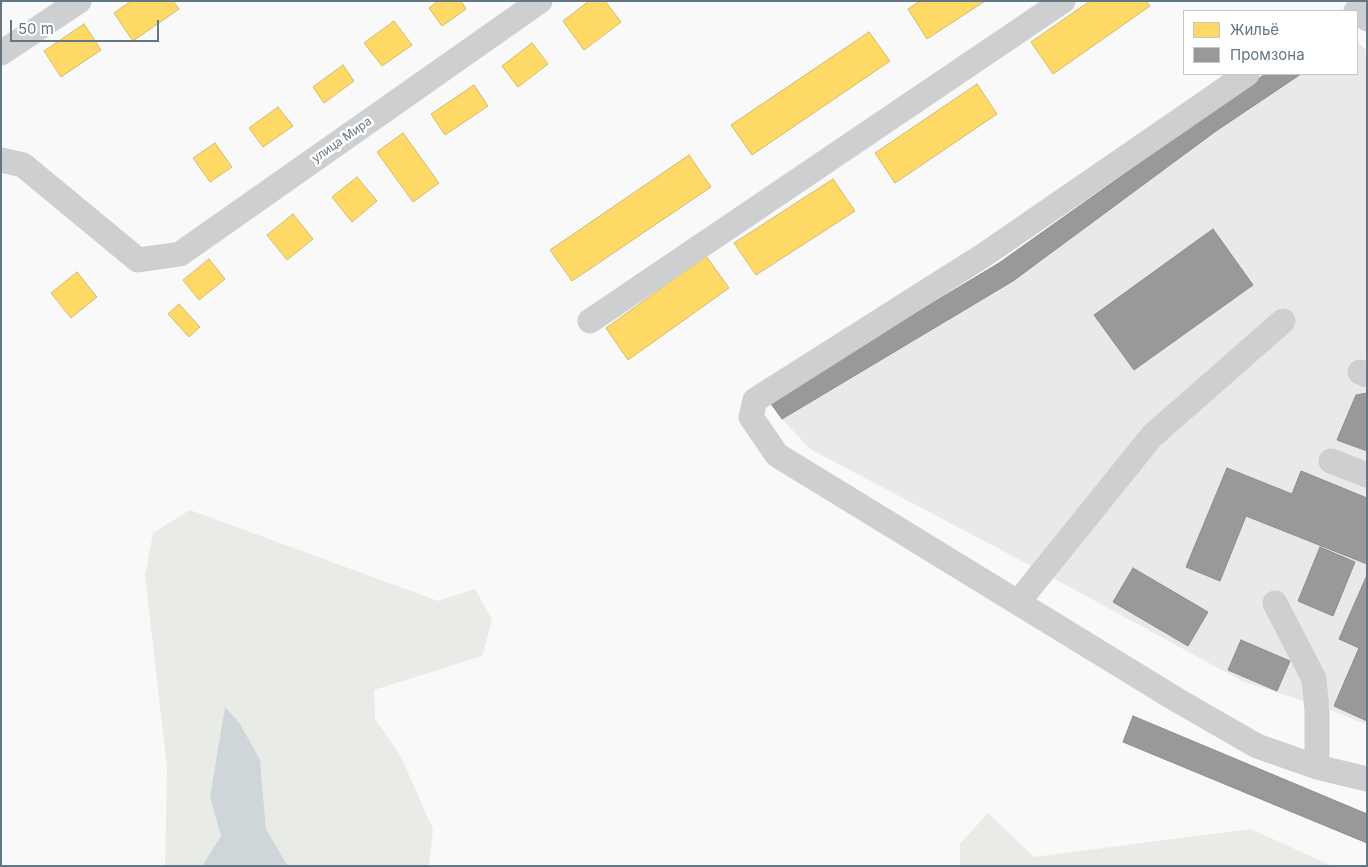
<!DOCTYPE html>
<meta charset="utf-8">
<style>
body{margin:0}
#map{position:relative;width:1368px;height:867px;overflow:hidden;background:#f9f9f9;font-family:Inter,sans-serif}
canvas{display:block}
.frame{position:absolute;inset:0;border:2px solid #657683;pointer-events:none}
.legend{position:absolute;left:1183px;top:10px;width:175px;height:65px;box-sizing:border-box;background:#fff;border:1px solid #c1c8cd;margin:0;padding:6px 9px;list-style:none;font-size:15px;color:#657683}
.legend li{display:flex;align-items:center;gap:10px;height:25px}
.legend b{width:25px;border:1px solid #c1c8cd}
.scale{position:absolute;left:10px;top:20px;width:149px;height:22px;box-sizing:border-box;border:2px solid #657683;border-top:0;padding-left:6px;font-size:15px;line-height:18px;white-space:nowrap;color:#657683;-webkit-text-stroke:4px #fff;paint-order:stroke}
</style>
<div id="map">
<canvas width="1368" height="867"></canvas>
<div class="frame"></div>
<ul class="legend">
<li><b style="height:14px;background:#ffd966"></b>Жильё</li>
<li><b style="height:14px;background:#999"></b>Промзона</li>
</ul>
<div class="scale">50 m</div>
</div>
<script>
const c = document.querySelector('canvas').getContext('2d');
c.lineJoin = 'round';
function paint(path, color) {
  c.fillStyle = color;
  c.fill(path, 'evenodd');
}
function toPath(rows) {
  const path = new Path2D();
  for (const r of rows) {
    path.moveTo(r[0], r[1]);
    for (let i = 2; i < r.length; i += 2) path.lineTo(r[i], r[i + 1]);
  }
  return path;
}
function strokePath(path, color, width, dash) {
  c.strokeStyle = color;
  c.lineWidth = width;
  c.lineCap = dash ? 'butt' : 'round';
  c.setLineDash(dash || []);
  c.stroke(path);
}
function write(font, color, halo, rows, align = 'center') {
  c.font = font + ' Inter,sans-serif';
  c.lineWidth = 5;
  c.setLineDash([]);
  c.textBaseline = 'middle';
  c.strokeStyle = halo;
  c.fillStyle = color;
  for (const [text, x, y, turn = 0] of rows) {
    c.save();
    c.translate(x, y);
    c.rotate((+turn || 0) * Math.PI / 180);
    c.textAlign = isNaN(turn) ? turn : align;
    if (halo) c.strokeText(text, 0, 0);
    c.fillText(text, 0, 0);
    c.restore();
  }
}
const built = toPath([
 [1357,41,1367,51,1367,725,1331,710,1242,681,1020,560,810,449,782,419,1013,281,1216,131,1301,74,1357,74]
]);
const green = toPath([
 [190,510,438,601,475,589,492,620,482,656,374,690,375,719,400,755,433,829,429,866,288,866,266,829,260,760,210,798,221,836,202,866,165,866,167,767,145,576,153,533],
 [988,813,1034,857,1251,829,1332,866,960,866,960,844]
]);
const water = toPath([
 [225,707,240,724,260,760,266,829,288,866,202,866,221,836,210,798]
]);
const homes = toPath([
 [131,1,173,1,179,9,133,41,114,13,131,1],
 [438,1,461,1,466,9,442,26,429,8,438,1],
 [589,1,605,1,621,22,584,50,563,21,589,1],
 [920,1,985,1,927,39,908,9,920,1],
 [1090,1,1146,1,1150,6,1053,74,1031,42,1090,1],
 [394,21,412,45,382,66,364,43,394,21],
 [84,24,101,50,61,77,44,51,84,24],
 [869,32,890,61,752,155,731,125,869,32],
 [532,43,548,64,518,87,502,66,532,43],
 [343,65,354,81,324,103,313,87,343,65],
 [977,84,997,114,895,183,875,153,977,84],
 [474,85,488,106,445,135,431,114,474,85],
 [278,107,293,126,263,147,249,128,278,107],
 [403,133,439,183,413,202,377,152,403,133],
 [215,143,232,167,210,182,193,158,215,143],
 [689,155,711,187,572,281,550,250,689,155],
 [357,177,377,201,352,222,332,197,357,177],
 [833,179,855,211,756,275,734,243,833,179],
 [293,214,313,239,287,260,267,235,293,214],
 [706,256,729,288,628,360,606,328,706,256],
 [209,259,225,279,199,300,183,280,209,259],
 [77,272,97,297,71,318,51,293,77,272],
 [179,304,200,327,189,337,168,314,179,304]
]);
const industry = toPath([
 [1265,74,1301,74,1216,131,1013,281,782,419,769,401,999,263,1265,74],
 [1213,229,1253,285,1134,370,1094,315,1213,229],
 [1367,393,1367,451,1337,440,1356,395,1367,393],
 [1227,468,1292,494,1301,471,1367,498,1367,564,1246,516,1220,581,1186,567,1227,468],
 [1320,547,1355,562,1333,616,1298,601,1320,547],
 [1133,568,1208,612,1188,646,1113,602,1133,568],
 [1367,575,1367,721,1334,706,1359,648,1339,639,1367,575],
 [1241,640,1290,661,1277,691,1228,670,1241,640],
 [1133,716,1367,814,1367,843,1123,742,1133,716]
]);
const minor = toPath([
 [1356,11,1358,11,1367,19],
 [1,53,79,1],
 [1247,74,984,255,755,400,751,417,777,455,1177,700,1257,746,1317,767,1367,779],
 [1,160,23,165,138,260,180,254,540,1],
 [590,321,1063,1],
 [1360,372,1367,375],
 [1331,461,1367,475],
 [1019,601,1152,436,1283,321],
 [1275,603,1314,679,1317,711,1317,767]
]);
const streetNames = [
 ["улица Мира",342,140,-35]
];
paint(built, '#e8e9e9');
paint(green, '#e8ebe6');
paint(water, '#ced6d9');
paint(homes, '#ffd966');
strokePath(homes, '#d1bb6f', 1);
paint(industry, '#999');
strokePath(industry, '#898e92', 1);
strokePath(minor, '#cecfd0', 25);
write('12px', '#657683', '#fff', streetNames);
</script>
